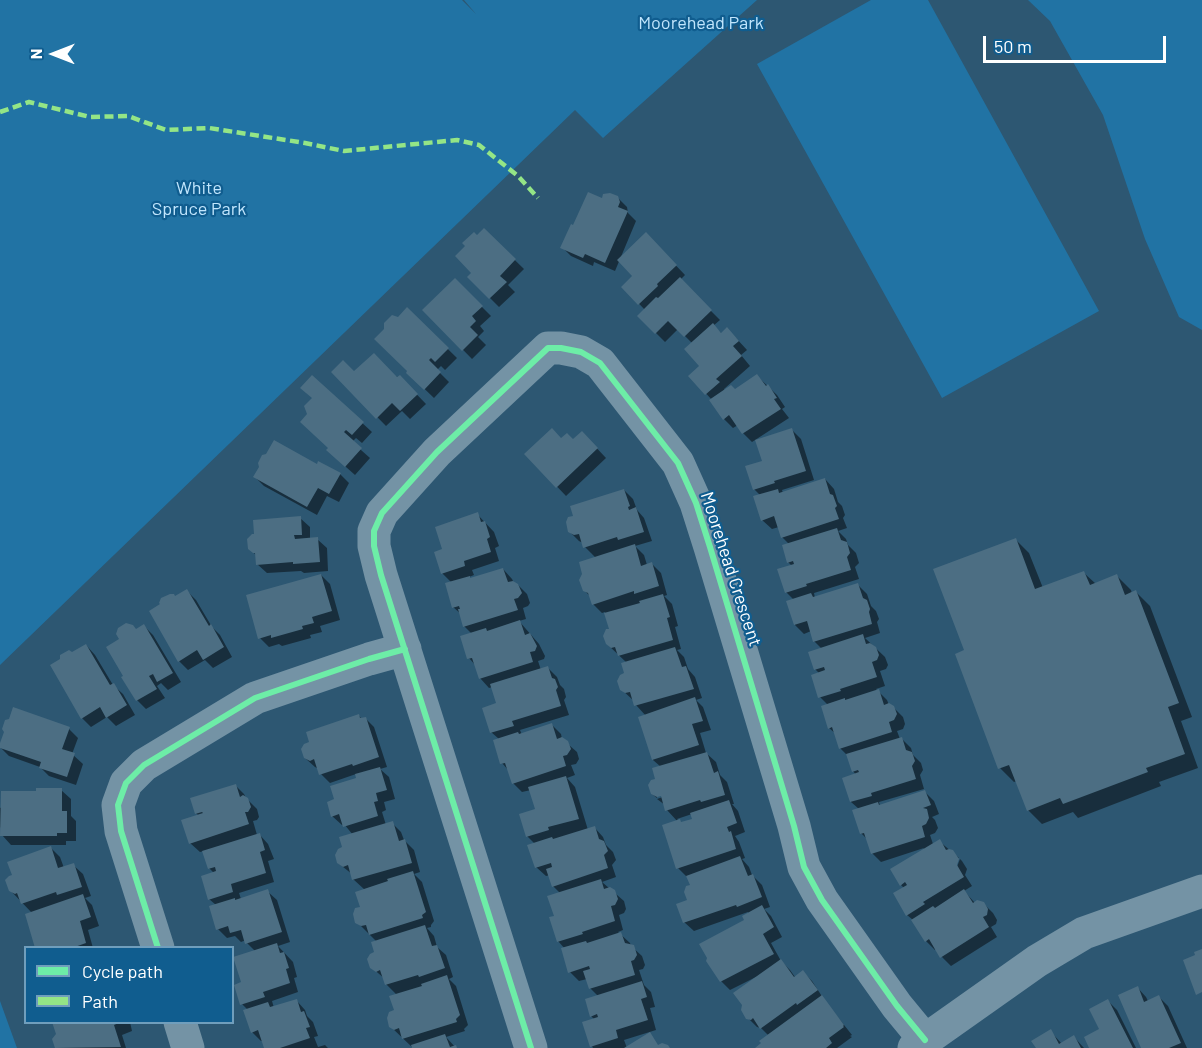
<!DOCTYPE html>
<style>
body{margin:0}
#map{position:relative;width:1202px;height:1048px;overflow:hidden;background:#2d5772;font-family:Barlow,sans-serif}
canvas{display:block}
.legend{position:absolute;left:24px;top:946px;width:210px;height:78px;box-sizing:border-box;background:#105d8f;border:2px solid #709ebc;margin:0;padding:8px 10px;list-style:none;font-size:18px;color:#fff}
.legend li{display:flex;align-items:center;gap:12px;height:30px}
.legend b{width:30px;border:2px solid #709ebc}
.north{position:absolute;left:24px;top:24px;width:60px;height:60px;-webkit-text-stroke:4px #105d8f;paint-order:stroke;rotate:270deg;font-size:16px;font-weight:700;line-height:24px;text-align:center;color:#fff}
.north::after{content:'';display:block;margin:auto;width:21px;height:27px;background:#fff;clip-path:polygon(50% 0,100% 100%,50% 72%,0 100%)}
.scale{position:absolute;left:983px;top:36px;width:183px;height:27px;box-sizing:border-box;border:3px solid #fff;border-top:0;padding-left:8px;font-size:18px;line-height:21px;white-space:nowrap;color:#fff;-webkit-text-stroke:4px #105d8f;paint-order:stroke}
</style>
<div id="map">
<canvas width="1202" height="1048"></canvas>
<ul class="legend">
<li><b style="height:8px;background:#6deda7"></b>Cycle path</li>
<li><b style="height:8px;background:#94e586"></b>Path</li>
</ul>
<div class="north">N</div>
<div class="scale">50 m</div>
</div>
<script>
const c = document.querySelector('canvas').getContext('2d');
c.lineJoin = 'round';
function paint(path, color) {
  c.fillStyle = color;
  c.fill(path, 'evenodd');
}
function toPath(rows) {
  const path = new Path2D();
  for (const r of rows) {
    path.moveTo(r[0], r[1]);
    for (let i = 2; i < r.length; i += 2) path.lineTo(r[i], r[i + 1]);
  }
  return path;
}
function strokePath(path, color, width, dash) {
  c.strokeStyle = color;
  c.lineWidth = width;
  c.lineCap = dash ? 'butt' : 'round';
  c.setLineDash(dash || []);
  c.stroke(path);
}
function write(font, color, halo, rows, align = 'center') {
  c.font = font + ' Barlow,sans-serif';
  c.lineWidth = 4.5;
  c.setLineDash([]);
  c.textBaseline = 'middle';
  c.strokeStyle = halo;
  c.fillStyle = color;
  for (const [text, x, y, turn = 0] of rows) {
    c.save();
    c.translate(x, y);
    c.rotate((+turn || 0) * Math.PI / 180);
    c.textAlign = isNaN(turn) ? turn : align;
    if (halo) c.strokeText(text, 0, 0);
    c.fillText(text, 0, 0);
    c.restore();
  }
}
const green = toPath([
 [0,0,462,0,476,14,464,0,757,0,603,138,575,110,0,665],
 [871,0,928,0,1099,311,942,398,757,64],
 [1028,0,1202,0,1202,330,1179,317,1145,239,1103,115,1050,21],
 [0,1001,17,1048,0,1048]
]);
const shadow = toPath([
 [617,197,627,207,628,213,636,221,615,271,594,262,593,266,571,256,562,247,602,200],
 [484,230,524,269,508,285,515,292,499,307,469,277,473,273,467,246],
 [646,234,685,275,680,280,720,320,713,326,722,334,736,338,747,350,741,355,750,366,724,389,725,391,735,391,757,376,777,395,785,407,782,409,789,418,752,442,743,433,738,425,733,428,724,419,712,400,690,376,702,366,693,344,678,329,665,342,639,316,645,310,623,287,635,276],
 [455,280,491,316,480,326,484,331,478,337,486,345,472,359,424,310],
 [407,309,457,358,445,370,441,366,437,370,449,382,434,398,408,373,398,318],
 [333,372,400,377,426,404,410,419,402,411,386,426],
 [312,377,372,432,362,443,356,438,352,442,370,458,355,475,337,459,309,414,313,398],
 [792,430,801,439,814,480,782,490,783,493,825,479,834,489,838,502,842,506,845,515,843,518,847,528,838,531,846,539,848,545,856,553,859,563,855,567,859,579,814,593,815,598,858,585,867,594,871,606,876,611,879,619,877,622,880,633,865,638,885,657,888,665,886,669,880,671,885,686,876,689,887,700,889,705,893,707,903,717,905,724,903,729,897,731,900,739,902,739,911,748,913,755,921,763,923,770,920,775,924,789,879,802,880,806,925,792,934,801,939,814,932,817,935,820,938,828,935,833,930,835,933,844,939,841,959,858,957,858,955,872,960,859,962,861,967,869,965,875,972,886,964,891,975,903,983,903,993,913,997,920,996,924,991,927,997,937,951,966,942,957,936,949,935,950,926,941,913,920,907,915,904,888,901,885,924,848,881,862,872,853,868,840,861,833,859,809,851,802,856,775,853,771,849,757,840,748,836,734,829,728,828,705,820,697,820,674,815,669,822,649,814,641,811,631,804,634,795,625,794,600,786,592,792,566,788,562,789,544,782,537,779,527,772,529,762,520,761,496,754,489,764,462],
 [562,440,591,442,606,458,566,496,526,454],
 [340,474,349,483,339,502,327,496,317,515,264,486,255,477],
 [624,490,633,499,637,510,644,518,652,541,635,546,644,555,647,565,652,564,661,573,667,595,664,596,672,604,678,626,675,627,681,649,677,650,684,657,688,669,695,677,702,698,696,700,703,707,711,730,700,733,706,753,716,762,720,775,727,782,734,804,732,804,738,811,745,832,735,836,739,842,745,858,742,859,749,867,752,875,762,885,770,907,764,909,771,916,782,937,771,943,781,961,790,970,795,977,803,972,812,981,825,1001,852,1035,850,1036,852,1037,837,1048,757,1048,769,1036,761,1028,757,1027,748,1018,757,979,756,977,730,990,721,981,749,914,748,912,694,931,684,922,692,886,687,877,678,868,678,822,667,810,665,805,657,799,668,795,657,795,657,798,652,794,661,767,653,760,646,716,636,705,634,701,621,689,626,674,627,663,607,644,611,630,605,612,602,613,593,604,591,597,584,590,596,558,585,547,583,543,579,541,570,532],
 [692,814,694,820,682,824,677,819],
 [477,514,494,532,499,546,495,548,499,561,472,570,474,575,469,577,471,579,503,569,512,579,514,583,518,585,527,594,530,603,528,606,523,608,526,619,519,621,539,644,545,656,544,659,538,661,541,670,548,668,557,677,560,685,564,689,566,697,564,700,569,715,520,730,522,735,552,725,561,734,562,739,577,752,579,759,576,764,571,765,575,775,567,778,575,787,588,830,594,827,603,837,606,845,613,852,616,860,612,865,616,877,602,882,624,901,626,909,624,913,619,915,623,930,618,932,630,943,631,946,642,956,645,965,643,969,639,970,644,985,651,992,655,1007,650,1008,656,1030,624,1040,627,1048,593,1048,592,1046,595,1020,591,1016,598,996,590,988,587,979,579,981,570,972,565,949,558,941,556,917,560,893,553,886,550,875,546,876,536,867,535,844,527,836,537,811,531,790,522,792,513,783,509,771,502,763,499,739,491,732,498,704,492,687,489,688,480,678,476,666,469,658,472,634,464,626,461,614,453,607,452,583,442,573,444,550],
 [300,518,310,527,310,539,317,539,327,548,328,571,304,573,301,571,267,573,257,564,257,556,249,548],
 [1015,539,1029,553,1043,588,1084,573,1096,584,1117,576,1131,590,1132,594,1136,592,1150,606,1192,717,1181,721,1198,768,1159,782,1161,786,1078,818,1073,812,1042,824,1028,810,1017,781,1014,782,1000,768,966,651],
 [321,575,330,584,340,620,320,626,322,632,310,635,311,638,282,646,279,644,269,647,260,638],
 [187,591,196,600,212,627,220,635,232,657,213,668,205,660,188,670,179,661],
 [144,626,153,635,181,682,168,690,161,683,157,686,165,698,146,709,137,700,136,630],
 [86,645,95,655,113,685,123,694,135,715,116,726,107,717,91,727,82,718,72,654],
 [359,716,362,719,365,718,374,727,387,767,380,769,389,777,395,799,384,802,386,810,382,812,386,825,392,823,401,832,404,840,414,850,420,872,414,874,422,882,434,921,431,925,431,927,427,928,434,936,437,947,446,955,453,977,449,979,456,986,468,1025,464,1029,465,1031,446,1037,456,1048,413,1048,391,1027,396,1011,397,995,386,984,385,979,371,967,376,953,377,942,357,922,362,908,365,890,353,879,352,874,338,863,344,848,353,835,344,824,342,825,332,816,336,800,358,779,356,774,330,783,321,774,319,769,315,767,305,758],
 [69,729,78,738,72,754,83,764,76,785,49,776,40,767,9,756,0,747],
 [235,785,244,794,246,798,257,809,259,817,257,820,253,821,257,835,259,834,268,844,274,859,268,861,274,882,239,893,241,899,267,891,277,900,290,942,278,946,293,962,297,977,294,978,298,992,272,1001,274,1008,296,1000,305,1010,307,1016,313,1022,318,1036,314,1037,318,1047,325,1045,328,1048,265,1048,263,1041,261,1041,252,1032,248,1010,242,1004,243,983,255,951,247,943,246,940,241,942,235,936,227,938,218,929,216,905,209,899,214,873,209,868,204,851,200,852,190,843,199,816,196,813],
 [61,790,71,799,71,816,76,821,76,841,66,841,66,845,11,845,2,835,2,829,0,827,0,808,38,792],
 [51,848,60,857,64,868,73,865,83,874,91,896,85,898,92,905,99,926,88,930,93,948,37,948,32,913,10,890],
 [1137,987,1146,997,1148,1001,1159,997,1168,1006,1187,1048,1143,1048],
 [1108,1001,1117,1010,1136,1048,1091,1048,1101,1029],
 [53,1022,130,1022,132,1031,122,1035,126,1048,56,1048,54,1039,57,1035],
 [1050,1031,1062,1044,1074,1037,1084,1048,1037,1048]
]);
const building = toPath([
 [588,192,602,198,603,194,610,193,618,196,620,202,618,207,628,211,605,263,585,254,583,258,560,248,571,224,573,225],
 [484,228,516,259,500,276,507,282,489,299,467,277,471,273,455,256,465,246,462,243,474,232,477,235],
 [646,232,677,265,657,284,658,286,638,305,621,287,632,276,617,260],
 [680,277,712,310,684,337,668,321,655,334,637,316,656,297,658,298],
 [455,278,483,306,472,316,476,321,470,327,478,335,462,351,422,310],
 [407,307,449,348,435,362,431,358,429,360,441,372,424,390,406,373,407,371,374,339,384,329,384,323,392,315,398,317],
 [713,323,721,333,727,327,739,341,733,346,742,356,716,379,720,382,705,395,688,376,699,366,684,349],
 [374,353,397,377,400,375,418,394,400,411,392,403,376,419,331,372,343,360,354,371],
 [757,374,766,386,768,384,777,398,774,399,781,409,742,434,729,415,723,420,709,400,731,385,735,389],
 [312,375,364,422,352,435,346,430,344,432,362,448,345,467,326,450,328,448,300,422,307,414,304,406,312,398,300,388],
 [552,428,561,438,567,433,573,439,582,431,598,448,556,488,524,454],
 [792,428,806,471,774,481,775,483,753,490,745,466,762,461,755,440],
 [274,440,317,464,318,461,341,473,329,494,318,488,307,507,253,477,259,467,258,463,262,455,266,454],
 [825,478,830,494,833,495,837,506,835,508,839,519,781,538,774,516,761,521,753,496,778,489,779,493],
 [624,489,630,506,628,507,629,510,636,507,644,532,618,540,617,537,583,548,579,534,574,535,568,532,566,522,568,517,573,516,570,506],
 [478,512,481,522,485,521,490,537,487,539,491,552,464,561,465,566,441,574,434,552,442,549,435,527],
 [301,516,302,535,294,535,295,539,318,537,320,562,293,564,293,562,256,565,255,553,253,553,248,549,247,539,252,534,254,534,253,520],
 [837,528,841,540,847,542,850,553,847,557,851,570,806,584,807,586,785,593,777,569,794,564,793,561,787,563,782,545],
 [1016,538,1035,589,1084,571,1090,585,1117,574,1125,595,1136,590,1179,703,1168,707,1185,754,1146,768,1148,772,1063,804,1060,798,1027,811,1009,765,998,769,955,654,964,650,933,569],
 [635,544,641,566,652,562,659,586,634,594,634,591,592,605,588,593,583,591,579,580,582,574,579,562],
 [503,568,508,582,513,581,518,584,522,593,518,598,514,599,518,610,463,627,458,609,460,609,459,606,452,608,445,583,470,576,470,578],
 [321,574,332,611,312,617,314,623,302,626,303,629,271,638,271,635,258,639,246,595],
 [858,583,863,598,867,600,870,609,869,612,872,624,813,642,807,621,794,625,786,601,811,593,813,597],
 [187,589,209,626,211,624,224,647,203,660,197,650,178,662,149,611,160,604,159,603,161,598,170,594,174,594,175,596],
 [663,594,670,617,667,618,673,640,618,656,615,647,611,648,606,644,603,636,606,629,609,629,604,613,640,603,639,601],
 [520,620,525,635,530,633,537,646,535,651,530,652,533,662,479,679,472,658,467,659,460,636,486,628,487,631],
 [126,623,133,625,136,629,144,624,173,673,157,682,153,674,149,676,157,689,136,701,121,677,123,676,106,647,119,639,116,634,118,628],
 [863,634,866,644,870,643,876,647,879,655,877,660,872,662,877,677,840,689,841,691,818,698,811,675,825,670,824,667,814,670,808,652],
 [86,644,110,685,114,683,127,705,106,718,100,707,81,719,50,665,60,659,60,655,69,650,72,652],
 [675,647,682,667,686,666,694,689,634,706,630,692,625,693,620,690,617,681,620,675,624,673,621,663],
 [548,666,552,678,555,679,558,687,556,690,561,706,512,721,514,726,490,733,482,708,496,703,490,684],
 [879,689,884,705,889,703,894,706,897,714,894,720,889,722,892,732,839,749,832,727,828,729,821,706,845,698,845,700],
 [695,697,703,721,692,724,699,745,652,760,638,717],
 [13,707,70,727,62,749,75,753,67,777,39,768,41,762,0,748,0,743,4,732,2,729,5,720,9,719],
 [359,714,360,718,366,717,379,757,353,766,352,764,319,775,314,759,310,761,304,758,301,749,304,744,309,742,306,732],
 [552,723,557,739,562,737,568,741,571,749,567,755,563,756,566,766,512,784,505,763,500,764,493,740,518,732,519,734],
 [902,737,906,750,912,752,915,761,912,766,916,779,871,793,872,796,850,802,842,778,859,772,858,770,852,772,846,754],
 [707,752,714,773,718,771,725,795,701,802,700,800,665,811,661,796,657,797,651,794,648,785,651,780,655,779,652,768],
 [380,767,387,790,376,793,378,801,374,802,378,816,343,827,339,814,331,817,327,802,334,799,330,786,356,778,355,774],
 [566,776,579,819,548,827,549,830,526,837,519,814,535,809,528,787],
 [236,784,240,797,243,795,248,798,251,807,248,812,245,812,249,824,189,844,181,820,203,813,202,812,195,814,190,798],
 [36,788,62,788,62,811,67,811,67,833,57,833,57,836,0,836,1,791,36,791],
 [925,790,931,805,923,808,927,809,929,818,926,824,922,826,925,837,871,854,864,833,860,834,852,810,878,802,879,805],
 [729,800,737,823,727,827,729,832,731,831,736,849,676,869,662,825,680,819,681,822,692,819,690,813],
 [393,821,399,841,405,839,412,863,352,880,348,865,343,867,337,863,335,855,338,849,342,847,339,837],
 [595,826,599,839,604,841,608,851,604,855,608,868,552,887,546,869,552,867,551,863,535,868,527,845,552,837,553,839],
 [260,833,265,850,260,852,266,873,231,884,233,892,208,900,201,876,216,871,215,867,208,869,202,851],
 [940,839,946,850,949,849,953,850,959,859,957,865,964,877,923,902,925,904,906,916,893,893,907,885,905,882,900,886,890,869],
 [51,846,58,868,74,863,82,887,57,895,56,892,21,904,17,893,15,894,9,891,5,880,9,876,12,875,7,862],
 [740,856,748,876,753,874,762,897,737,907,736,905,683,923,676,904,687,900,684,892,686,886,690,885,686,876],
 [413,871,426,912,422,915,423,918,369,935,366,925,361,926,355,923,353,914,355,908,360,907,355,892,388,881,387,879],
 [601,879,604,889,610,887,615,890,618,899,615,905,611,906,615,921,582,932,583,934,557,942,549,917,554,916,547,896],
 [268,889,282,932,245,944,241,930,230,933,228,926,216,930,209,906,235,898,235,900],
 [964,889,973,903,977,900,984,902,988,909,987,915,983,917,989,927,940,958,929,939,925,942,911,920,933,906,935,908],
 [83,894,91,917,80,921,86,943,72,948,35,948,25,914],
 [762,905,774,927,763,934,774,954,720,982,706,961,707,958,699,944,744,920,742,916],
 [425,925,432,946,437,945,445,968,419,977,418,975,385,985,380,970,376,972,370,968,367,959,370,954,374,952,371,942],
 [621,932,625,943,634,945,637,955,634,960,631,961,635,975,589,989,583,971,590,969,589,966,568,973,561,948,586,941,587,943],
 [277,943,280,953,284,952,289,968,286,969,290,983,263,992,265,997,240,1005,234,985,241,982,233,957],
 [1202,949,1202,992,1196,995,1183,960,1195,955,1194,952],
 [781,959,794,977,803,970,818,990,797,1005,796,1003,760,1029,753,1018,751,1020,746,1019,741,1010,742,1005,733,993],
 [447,975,460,1015,456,1019,457,1022,402,1039,399,1028,394,1030,389,1027,387,1018,389,1012,394,1010,389,996,422,986,421,984],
 [642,981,647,997,641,999,648,1020,616,1030,618,1038,590,1047,582,1022,598,1017,597,1014,590,1017,585,999],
 [1138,986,1144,1002,1159,995,1181,1043,1169,1048,1141,1048,1118,995],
 [822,995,844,1025,843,1026,844,1027,829,1038,832,1043,826,1048,755,1048,761,1043,759,1041],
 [297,999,301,1012,304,1011,310,1027,306,1028,310,1038,280,1048,264,1048,258,1030,251,1033,243,1010,268,1002,270,1007],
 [1108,999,1133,1048,1089,1048,1084,1037,1099,1029,1089,1009],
 [52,1022,121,1022,114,1025,121,1047,55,1048,52,1039,56,1034],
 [1051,1029,1059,1044,1074,1035,1081,1048,1036,1048,1031,1041],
 [650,1032,658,1045,662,1043,668,1045,670,1048,624,1048],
 [445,1034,450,1047,456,1045,457,1048,412,1048,411,1045]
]);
const minor = toPath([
 [158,948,121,831,118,805,126,783,144,765,255,698,369,659,405,649],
 [180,1022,188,1048],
 [531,1048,381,575,374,546,374,531,382,513,437,452,548,348,561,348,581,352,600,363,678,463,696,503,710,547,794,826,804,867,822,900,897,1006,925,1040],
 [914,1048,1037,961,1084,933,1202,891]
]);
const quiet = toPath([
 [0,112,29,102,90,117,128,116,166,130,209,128,305,143,344,151,457,140,479,145,518,176,538,198]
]);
const cycleway = toPath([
 [158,948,121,831,118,805,126,783,144,765,255,698,369,659,405,649],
 [531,1048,381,575,374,546,374,531,382,513,437,452,548,348,561,348,581,352,600,363,678,463,696,503,710,547,794,826,804,867,822,900,897,1006,925,1040]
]);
const parkNames = [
 ["Moorehead Park",701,23],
 ["White",199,188],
 ["Spruce Park",199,209]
];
const streetNames = [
 ["Moorehead Crescent",731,569,72]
];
paint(green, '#2173a4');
paint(shadow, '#0007');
paint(building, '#4c6e83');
strokePath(minor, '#7493a5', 33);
strokePath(quiet, '#94e586', 4.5, [9, 4.5]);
strokePath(cycleway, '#6deda7', 6);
write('18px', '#c1e6fd', '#105d8f', parkNames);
write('18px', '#fff', '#105d8f', streetNames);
</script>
